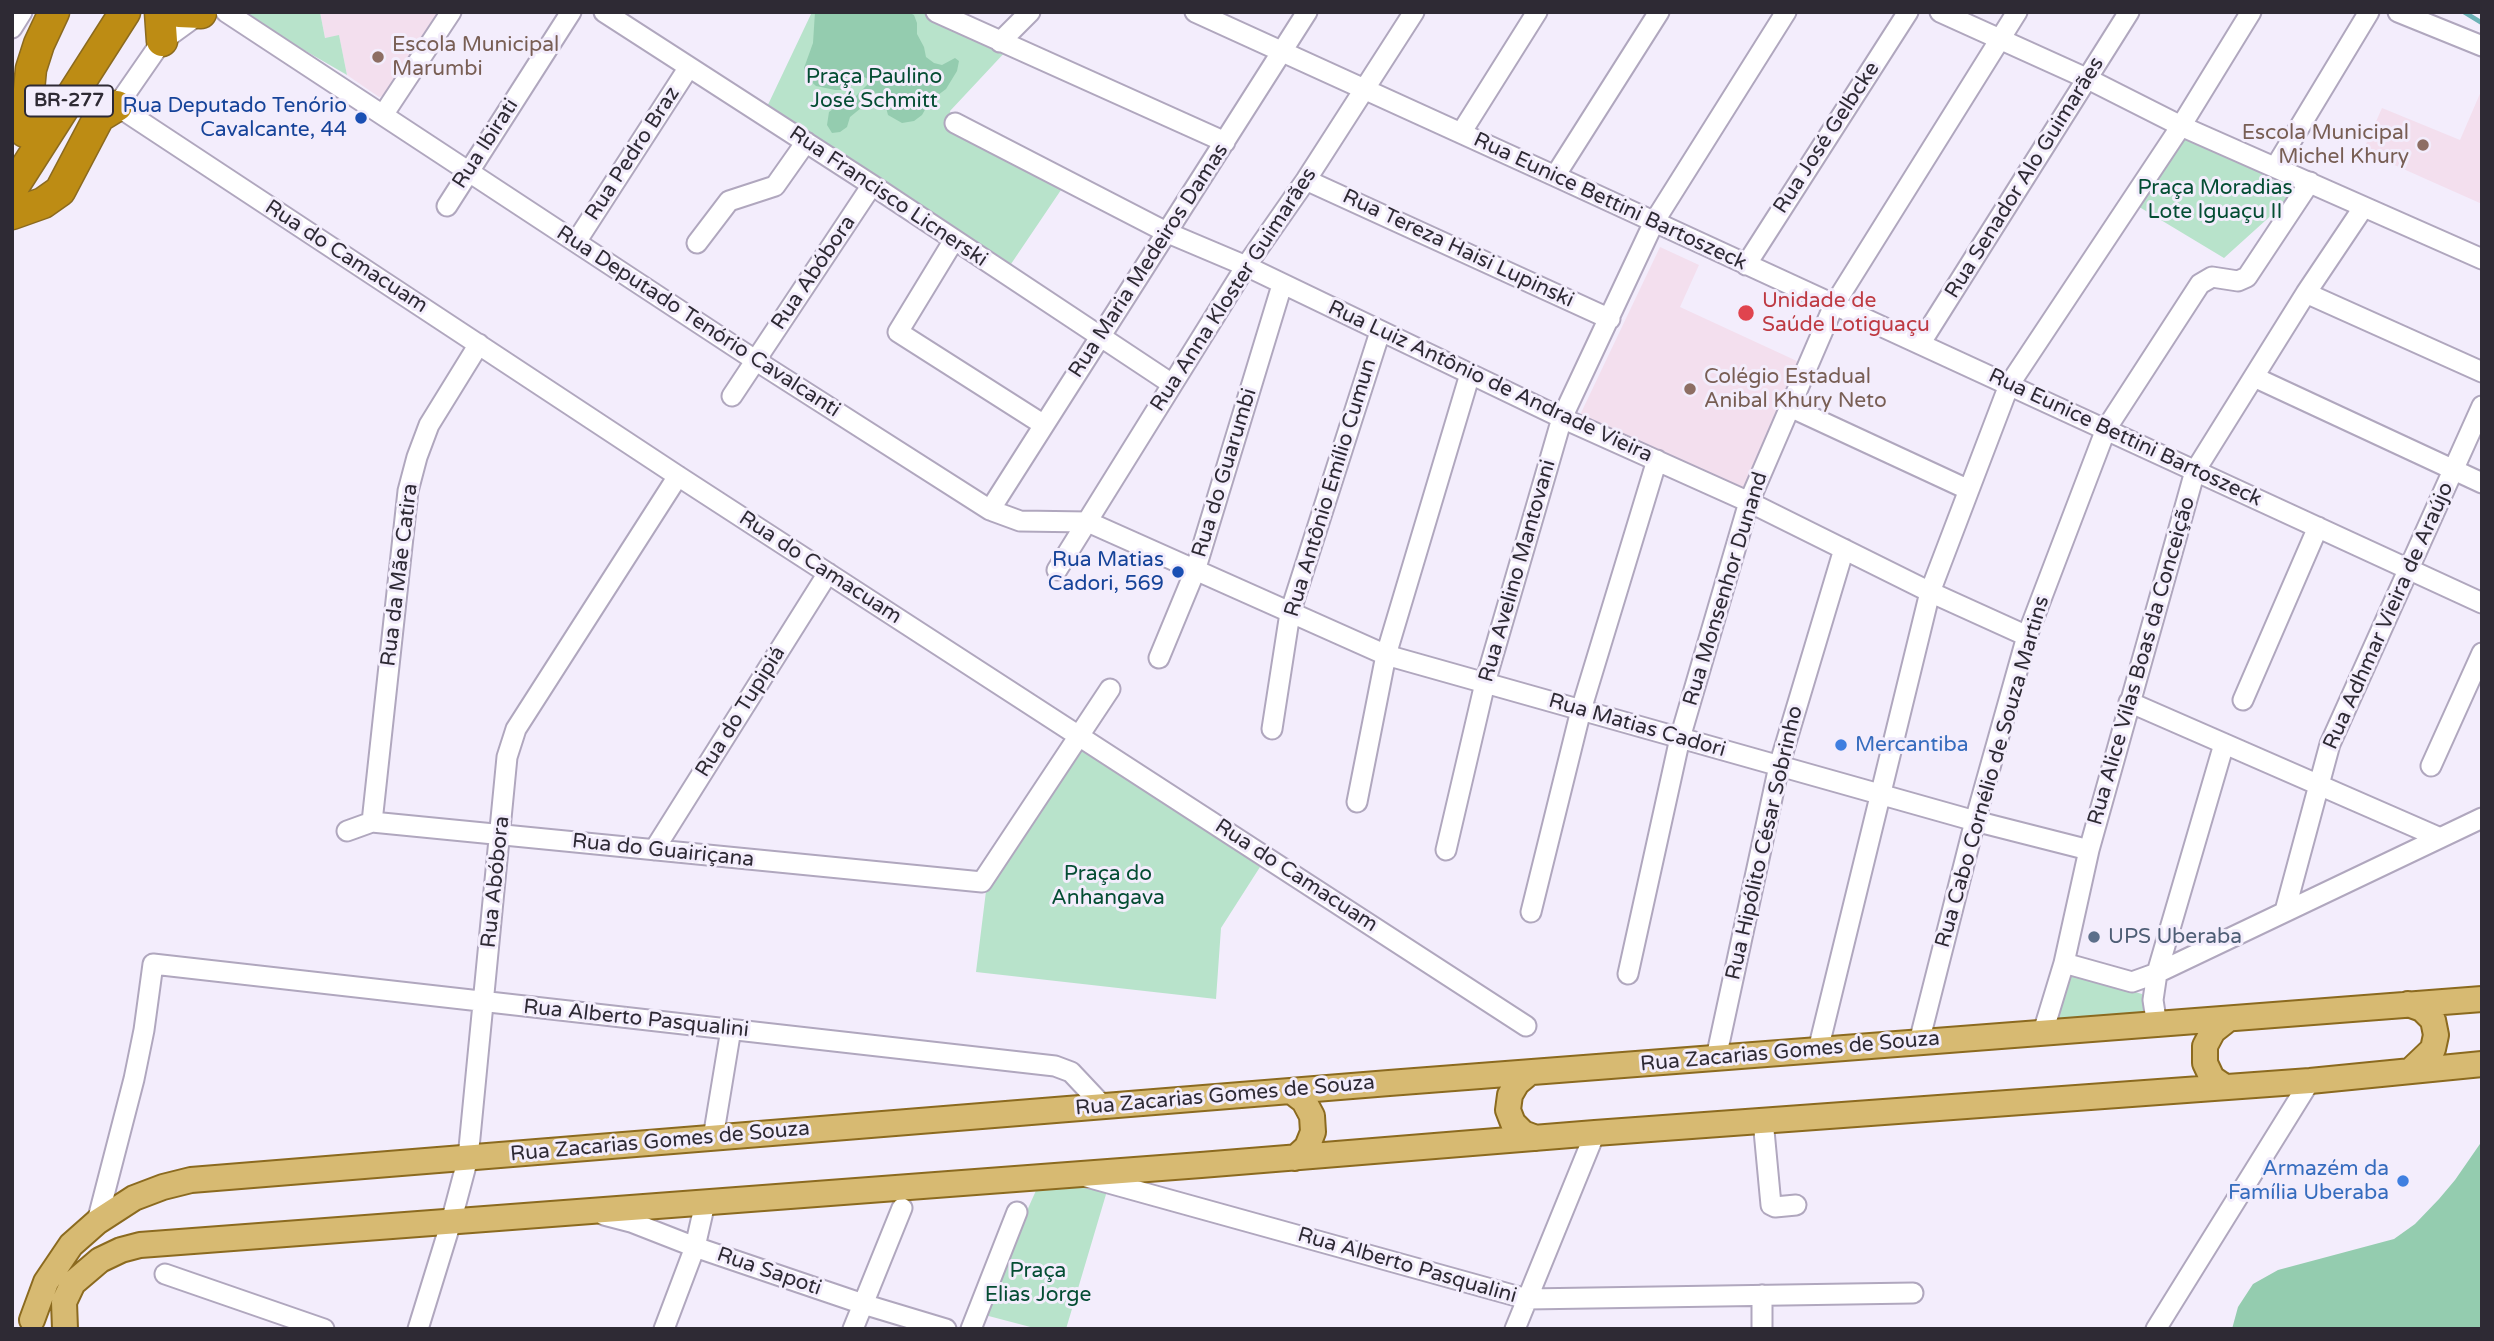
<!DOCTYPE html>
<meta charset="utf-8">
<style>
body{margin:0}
#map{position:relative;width:2494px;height:1341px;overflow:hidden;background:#f3edfc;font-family:"Varela Round",sans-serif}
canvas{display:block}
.frame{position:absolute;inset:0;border:14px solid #2e2a34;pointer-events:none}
</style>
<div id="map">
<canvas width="2494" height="1341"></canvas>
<div class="frame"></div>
</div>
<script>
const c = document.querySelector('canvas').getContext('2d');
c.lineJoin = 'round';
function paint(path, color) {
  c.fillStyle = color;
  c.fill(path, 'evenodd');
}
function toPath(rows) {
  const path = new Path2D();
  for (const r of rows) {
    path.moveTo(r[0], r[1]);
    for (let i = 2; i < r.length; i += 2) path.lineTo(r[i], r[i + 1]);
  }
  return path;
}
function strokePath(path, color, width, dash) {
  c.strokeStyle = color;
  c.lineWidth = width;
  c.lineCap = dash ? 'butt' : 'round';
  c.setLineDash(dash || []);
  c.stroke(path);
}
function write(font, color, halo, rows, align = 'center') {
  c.font = font + ' "Varela Round",sans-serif';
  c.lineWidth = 6;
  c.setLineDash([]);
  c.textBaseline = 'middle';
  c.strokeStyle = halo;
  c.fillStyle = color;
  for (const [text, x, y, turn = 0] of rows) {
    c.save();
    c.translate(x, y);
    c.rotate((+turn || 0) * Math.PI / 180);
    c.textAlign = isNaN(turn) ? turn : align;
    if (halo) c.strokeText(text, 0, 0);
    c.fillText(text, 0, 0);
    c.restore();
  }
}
const education = toPath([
 [320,12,443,12,389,95,379,97,347,75,339,36,325,38],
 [2482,89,2482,204,2363,151,2382,108,2460,140],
 [1660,247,1699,265,1680,307,1799,362,1744,492,1580,415]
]);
const green = toPath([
 [245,12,320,12,325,38,339,35,347,75,290,42,285,42,248,19],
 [812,12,924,12,1008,49,950,111,954,129,1063,187,1011,264,765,111],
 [2187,135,2297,192,2224,258,2136,205],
 [1080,743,1260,867,1221,928,1216,999,976,972,987,883],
 [2066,972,2142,994,2147,1008,2143,1018,2052,1022],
 [1076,1180,1107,1191,1066,1329,1038,1329,981,1314,1038,1186]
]);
const forest = toPath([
 [815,12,908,12,914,15,917,23,917,34,924,47,926,57,934,63,942,65,955,58,959,61,957,71,946,89,930,101,922,115,914,121,902,123,888,115,883,96,876,93,868,95,861,108,850,117,847,127,840,132,832,133,827,125,829,112,837,106,848,104,868,84,868,79,860,75,851,79,843,90,835,90,816,86,807,78,804,68,813,43],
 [2482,1141,2482,1329,2232,1329,2238,1307,2253,1284,2278,1270,2394,1239,2415,1224,2439,1199,2455,1180]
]);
const stream = toPath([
 [2464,12,2482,23]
]);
const minor = toPath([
 [202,12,162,41,117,106,678,476,1526,1026],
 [226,12,755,360,990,510,1020,521,1088,522,1386,655,1975,821,2089,850],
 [604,12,872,185,1172,384],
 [936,12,1225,142],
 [1195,12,1555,176,2482,603],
 [1940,12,2088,79,2181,126,2482,259],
 [2398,12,2482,46],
 [12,28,22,12],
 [1000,42,1030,12],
 [383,115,451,12],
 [955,123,1168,233,1246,266,1562,418,1749,502,1930,592,2027,636],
 [1461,133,1537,12],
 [2276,166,2369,12],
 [1555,176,1659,12],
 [1306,180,1610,319],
 [447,206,571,12],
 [954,240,898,332,1044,425],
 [576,242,689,67],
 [697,243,729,201,775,186,806,142],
 [1746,265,1908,12],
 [2306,293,2482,372],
 [1920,344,2129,12],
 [2254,377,2482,483],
 [732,396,872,185],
 [1790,407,1969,490],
 [990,510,1307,12],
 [1057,570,1246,266,1306,180,1414,12],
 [1159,658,1195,571,1282,285],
 [2243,700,2318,527],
 [2129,702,2438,837],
 [1272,729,1290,613,1380,332],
 [2431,766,2482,653],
 [1357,802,1386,655,1470,374],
 [372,822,408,491,417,457,429,425,479,344],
 [347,831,372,822,982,882,1110,689],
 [654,850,828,573],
 [1446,850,1485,683,1562,418,1654,222,1786,12],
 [2285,911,2330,744,2482,406],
 [1531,912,1581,710,1657,460],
 [2064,963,2132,982,2157,973,2482,818],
 [1628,974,1680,738,1749,502,1834,305,2017,12],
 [2157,1026,2153,1000,2157,973,2224,744],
 [2043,1032,2064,963,2089,850,2195,471,2306,293,2363,208],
 [1919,1042,1975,821,2027,636,2106,429,2200,284,2212,277,2238,281,2247,277,2310,182],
 [1818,1050,1930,592,2009,385,2181,126,2251,12],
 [1716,1058,1779,766,1844,549],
 [1763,1120,1771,1205,1775,1207,1796,1205],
 [713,1138,731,1029],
 [1087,1177,1527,1299,1913,1293],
 [604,1215,631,1222,695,1247,863,1304,946,1329],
 [97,1222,134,1079,144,1030,153,964,1055,1066,1071,1072,1103,1106],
 [165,1274,324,1329],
 [418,1329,451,1222,468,1158,507,757,516,729,678,476],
 [664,1329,695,1247,705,1203],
 [853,1329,902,1208],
 [971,1329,1017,1212],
 [1515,1329,1595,1133],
 [1762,1329,1762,1295],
 [2156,1329,2310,1081]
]);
const major = toPath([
 [2408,1004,2422,1009,2433,1020,2436,1035,2433,1049,2410,1071],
 [1529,1073,1517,1083,1510,1095,1508,1110,1513,1123,1523,1133,1536,1138],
 [2225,1087,2212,1078,2205,1063,2205,1046,2213,1031,2227,1020],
 [1291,1091,1304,1101,1312,1116,1313,1132,1307,1147,1295,1158],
 [32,1320,46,1282,71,1245,97,1222,134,1198,163,1187,191,1180,1389,1083,2482,999],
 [65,1329,64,1302,73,1283,100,1260,121,1250,140,1245,1201,1165,1595,1133,2310,1081,2482,1064]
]);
const highway = toPath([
 [160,12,162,41],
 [179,12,201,13],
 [25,132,31,69,39,44,54,12],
 [12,189,125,12],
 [12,214,43,203,60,191,99,117,117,106]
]);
const markers = [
 [378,57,7,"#8d6e63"],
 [361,118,7,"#1a4fb4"],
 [2423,145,7,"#8d6e63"],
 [1746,313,9,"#e0444e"],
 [1690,389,7,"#8d6e63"],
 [1178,572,7,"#1a4fb4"],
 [1841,745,7,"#3f7fe0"],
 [2094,937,7,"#5c6f8a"],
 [2403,1181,7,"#3f7fe0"]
];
const shields = [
 [69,101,88]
];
const shieldNames = [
 ["BR-277",69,101]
];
const educationNames = [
 ["Escola Municipal",392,45],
 ["Marumbi",392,69],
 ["Escola Municipal",2409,133,"right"],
 ["Michel Khury",2409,157,"right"],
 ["Colégio Estadual",1704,377],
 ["Anibal Khury Neto",1704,401]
];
const parkNames = [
 ["Praça Paulino",874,77],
 ["José Schmitt",874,101],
 ["Praça Moradias",2215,188],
 ["Lote Iguaçu II",2215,212],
 ["Praça do",1108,874],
 ["Anhangava",1108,898],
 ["Praça",1038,1271],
 ["Elias Jorge",1038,1295]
];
const transitNames = [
 ["Rua Deputado Tenório",347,106],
 ["Cavalcante, 44",347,130],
 ["Rua Matias",1164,560],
 ["Cadori, 569",1164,584]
];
const streetNames = [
 ["Rua José Gelbcke",1827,138,-57],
 ["Rua Ibirati",486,144,-57],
 ["Rua Pedro Braz",633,154,-57],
 ["Rua Senador Alo Guimarães",2025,178,-58],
 ["Rua Francisco Licnerski",888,197,34],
 ["Rua Eunice Bettini Bartoszeck",1610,202,25],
 ["Rua Tereza Haisi Lupinski",1458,249,25],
 ["Rua do Camacuam",346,257,33],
 ["Rua Maria Medeiros Damas",1149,261,-57],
 ["Rua Abóbora",814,273,-56],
 ["Rua Anna Kloster Guimarães",1234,290,-57],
 ["Rua Deputado Tenório Cavalcanti",698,322,33],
 ["Rua Luiz Antônio de Andrade Vieira",1490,382,25],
 ["Rua Eunice Bettini Bartoszeck",2125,438,25],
 ["Rua do Guarumbi",1225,473,-73],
 ["Rua Antônio Emílio Cumun",1331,488,-73],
 ["Rua do Camacuam",820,568,33],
 ["Rua Avelino Mantovani",1518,571,-74],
 ["Rua da Mãe Catira",400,575,-83],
 ["Rua Monsenhor Dunand",1726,589,-73],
 ["Rua Adhmar Vieira de Araújo",2389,616,-66],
 ["Rua Alice Vilas Boas da Conceição",2142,661,-74],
 ["Rua do Tupipiá",741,712,-58],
 ["Rua Matias Cadori",1637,726,16],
 ["Rua Cabo Cornélio de Souza Martins",1993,772,-74],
 ["Rua Hipólito César Sobrinho",1765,843,-77],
 ["Rua do Guairiçana",663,851,6],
 ["Rua do Camacuam",1296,876,33],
 ["Rua Abóbora",496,882,-84],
 ["Rua Alberto Pasqualini",636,1019,6],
 ["Rua Zacarias Gomes de Souza",1790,1052,-5],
 ["Rua Zacarias Gomes de Souza",1225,1096,-5],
 ["Rua Zacarias Gomes de Souza",660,1142,-5],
 ["Rua Alberto Pasqualini",1407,1266,16],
 ["Rua Sapoti",769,1272,19]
];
const healthNames = [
 ["Unidade de",1762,301],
 ["Saúde Lotiguaçu",1762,325]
];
const shopNames = [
 ["Mercantiba",1855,745],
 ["Armazém da",2389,1169,"right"],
 ["Família Uberaba",2389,1193,"right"]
];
const serviceNames = [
 ["UPS Uberaba",2108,937]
];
paint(education, '#f3dfee');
paint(green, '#b8e3cb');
paint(forest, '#94ccaf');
strokePath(stream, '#6cb2b6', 4.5);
strokePath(minor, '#b0a7be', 23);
strokePath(major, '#8b6a1f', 28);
strokePath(highway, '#8b6a1f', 33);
strokePath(minor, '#fff', 19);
strokePath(major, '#d7ba72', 24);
strokePath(highway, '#bd8c14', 30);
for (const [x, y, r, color] of markers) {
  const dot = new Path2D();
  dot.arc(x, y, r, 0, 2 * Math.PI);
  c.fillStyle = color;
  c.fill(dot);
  strokePath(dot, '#f3edfc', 2.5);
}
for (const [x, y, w] of shields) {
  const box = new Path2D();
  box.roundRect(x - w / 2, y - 15.5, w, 31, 5);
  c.fillStyle = '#f3edfc';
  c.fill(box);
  strokePath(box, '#2e2a34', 2);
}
write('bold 19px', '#2e2a34', null, shieldNames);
write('21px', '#785e54', '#f3edfc', educationNames, 'left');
write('21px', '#044d33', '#f3edfc', parkNames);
write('21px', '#164399', '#f3edfc', transitNames, 'right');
write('21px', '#2e2a34', '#f3edfc', streetNames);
write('21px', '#be3a42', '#f3edfc', healthNames, 'left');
write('21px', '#366cbe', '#f3edfc', shopNames, 'left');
write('21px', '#4e5e75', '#f3edfc', serviceNames, 'left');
</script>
